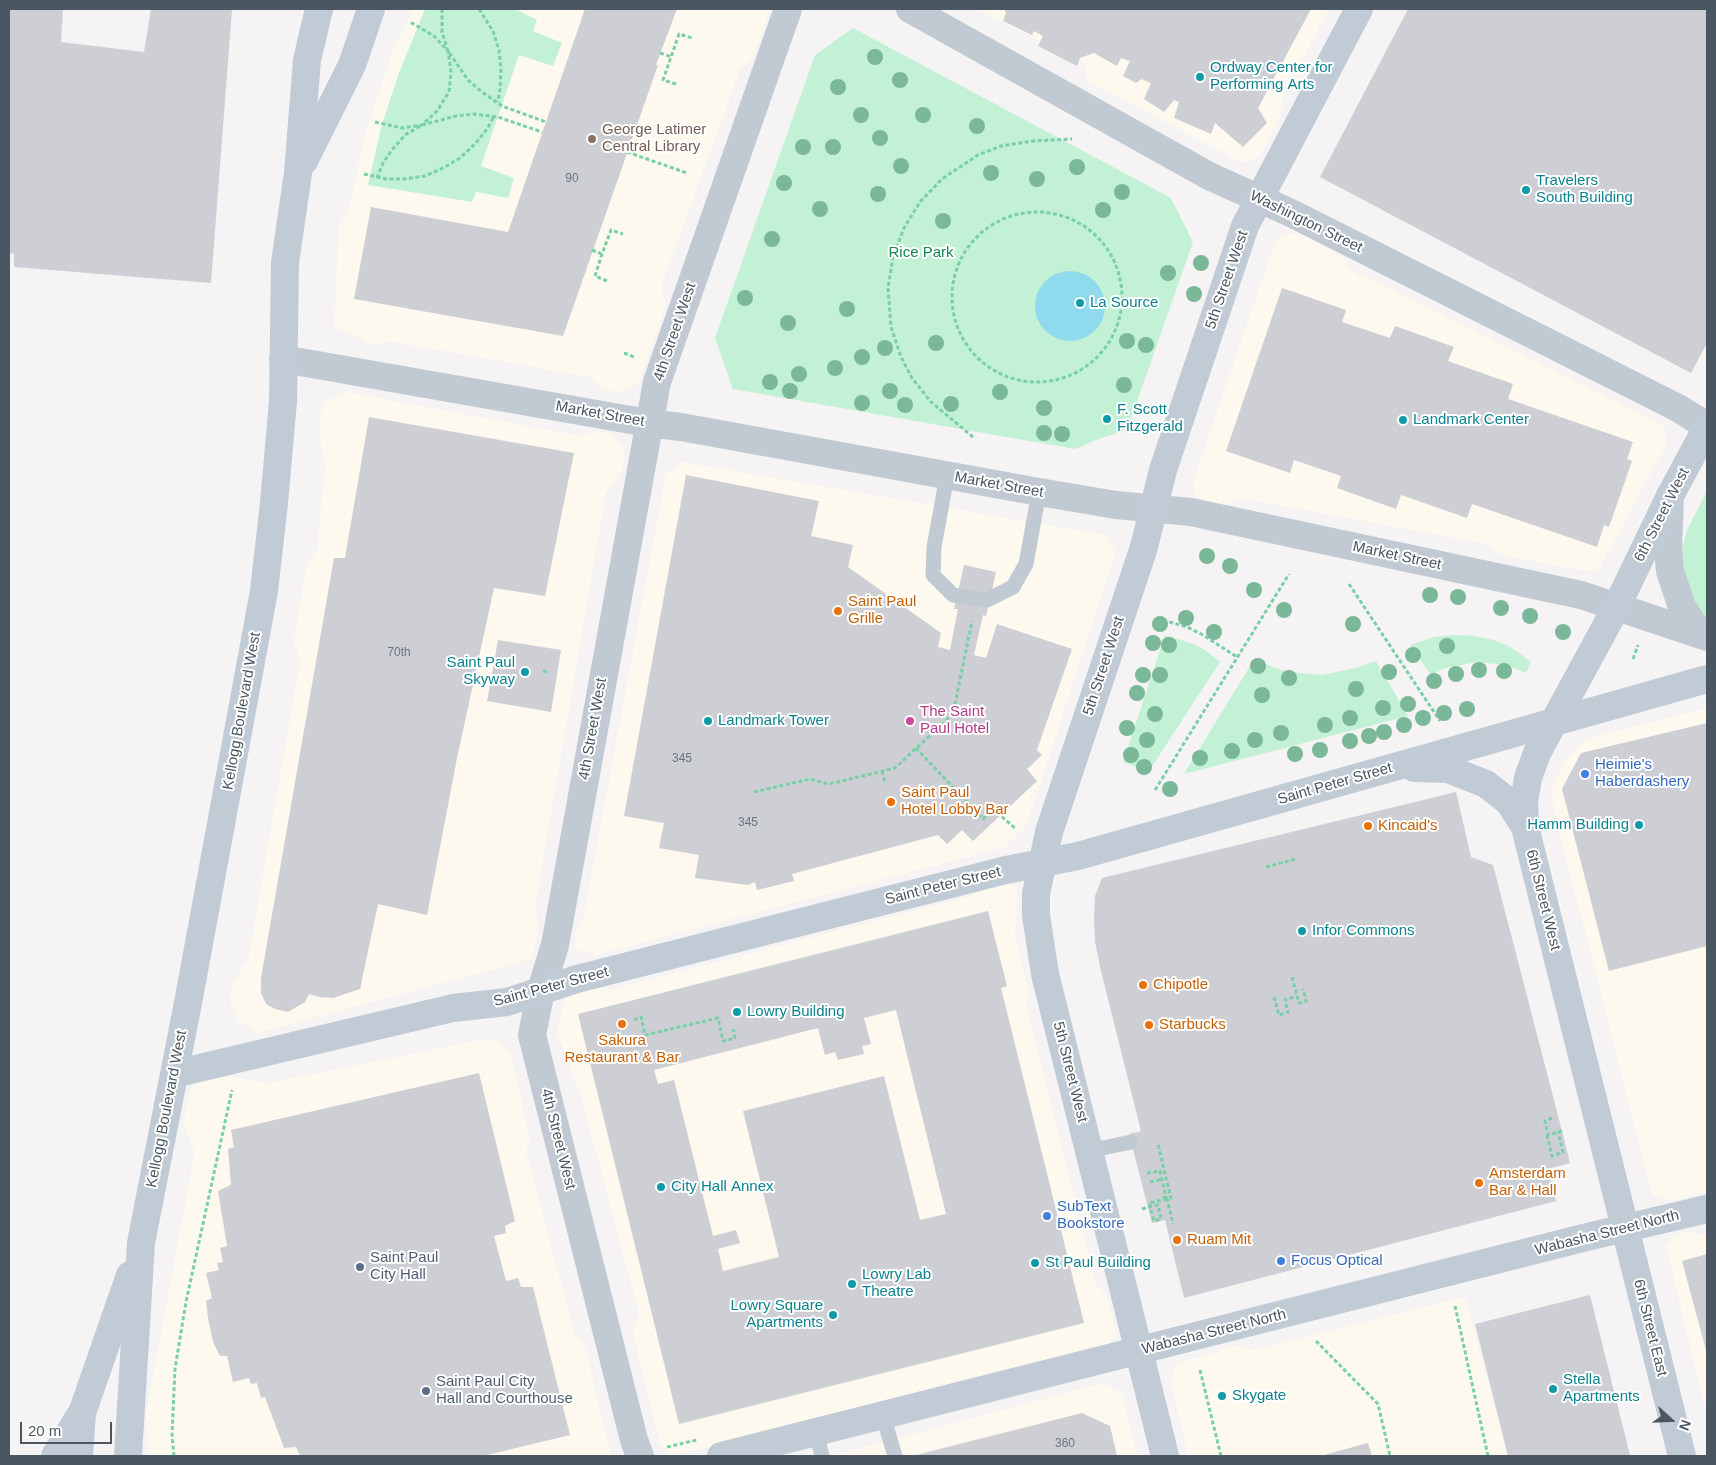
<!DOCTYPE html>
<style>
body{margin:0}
#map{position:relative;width:1716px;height:1465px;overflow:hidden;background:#f5f3f3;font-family:Arial,sans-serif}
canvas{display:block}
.frame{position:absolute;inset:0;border:10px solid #4a5661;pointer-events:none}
.north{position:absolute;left:1646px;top:1395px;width:50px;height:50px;-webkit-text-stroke:4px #fff;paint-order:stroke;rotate:110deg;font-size:14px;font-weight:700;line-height:20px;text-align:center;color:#4a5661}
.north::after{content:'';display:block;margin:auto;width:18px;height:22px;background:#4a5661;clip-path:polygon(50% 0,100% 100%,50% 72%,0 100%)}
.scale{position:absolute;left:20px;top:1422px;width:92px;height:22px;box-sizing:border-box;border:2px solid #4a5661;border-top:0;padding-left:6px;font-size:15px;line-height:18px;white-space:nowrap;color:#4a5661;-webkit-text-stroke:4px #fff;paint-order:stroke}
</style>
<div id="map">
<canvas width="1716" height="1465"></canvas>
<div class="frame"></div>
<div class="north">N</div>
<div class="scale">20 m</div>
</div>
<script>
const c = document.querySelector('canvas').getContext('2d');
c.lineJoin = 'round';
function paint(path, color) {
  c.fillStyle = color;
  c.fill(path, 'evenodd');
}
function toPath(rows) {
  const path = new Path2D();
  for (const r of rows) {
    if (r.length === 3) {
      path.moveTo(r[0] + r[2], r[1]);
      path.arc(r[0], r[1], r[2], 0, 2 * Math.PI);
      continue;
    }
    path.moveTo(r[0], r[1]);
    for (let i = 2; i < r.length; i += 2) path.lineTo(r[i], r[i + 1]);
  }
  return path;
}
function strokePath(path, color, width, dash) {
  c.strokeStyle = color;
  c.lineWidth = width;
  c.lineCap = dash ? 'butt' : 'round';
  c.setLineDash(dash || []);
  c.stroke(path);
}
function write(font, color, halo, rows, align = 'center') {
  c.font = font + ' Arial,sans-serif';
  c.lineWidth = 4;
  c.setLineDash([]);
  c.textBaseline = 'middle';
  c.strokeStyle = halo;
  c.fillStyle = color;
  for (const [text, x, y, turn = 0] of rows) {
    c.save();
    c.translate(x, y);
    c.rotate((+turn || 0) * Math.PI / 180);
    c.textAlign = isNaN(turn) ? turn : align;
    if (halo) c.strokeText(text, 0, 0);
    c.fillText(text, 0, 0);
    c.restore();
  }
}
const commercial = toPath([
 [413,9,770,9,754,57,740,70,661,287,666,305,638,384,623,392,604,390,590,377,388,341,373,345,334,327,339,225,349,208,366,131,395,44],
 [977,9,1329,9,1285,92,1279,118,1259,156,1243,163,1087,81,1084,63],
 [1292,233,1302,234,1345,259,1348,269,1663,426,1667,443,1599,569,1585,571,1501,555,1488,544,1240,498,1225,506,1205,502,1194,494,1193,482,1273,248,1279,236],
 [346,392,581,436,596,431,612,434,624,449,623,468,606,493,536,901,538,930,532,959,257,1033,238,1021,230,1002,232,984,248,961,300,661,294,641,305,572,317,550,325,466,319,434,320,416,327,401],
 [682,462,1106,535,1116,552,1026,827,1005,847,595,955,575,949,575,932,584,914,666,474],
 [1707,708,1707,1192,1669,1201,1652,1195,1553,806,1552,786,1565,760,1586,739],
 [1009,883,1018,890,1015,935,1028,990,1027,1008,1096,1284,1107,1296,1116,1332,1109,1345,673,1456,660,1444,633,1332,639,1314,580,1092,557,1033,565,998,597,986,609,990,971,896,981,886],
 [490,1038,510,1051,530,1139,526,1151,575,1336,585,1346,611,1456,149,1456,146,1414,195,1150,183,1126,190,1090,209,1073,269,1083],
 [1687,1232,1704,1235,1707,1234,1707,1415,1666,1247,1675,1235],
 [1465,1297,1508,1456,1188,1456,1171,1382,1175,1364,1236,1346,1255,1350],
 [1103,1383,1122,1394,1138,1456,831,1456]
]);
const green = toPath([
 [425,9,515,9,537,20,533,31,562,43,553,66,519,55,481,166,514,178,508,198,476,192,472,202,368,185,382,124,399,73],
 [853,28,1171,198,1193,242,1127,430,1101,438,1075,449,733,389,715,338,815,55],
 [1707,491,1707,619,1697,607,1685,585,1681,552,1687,530],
 [1165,635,1193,644,1205,650,1220,662,1147,774,1132,765,1123,762],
 [1455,635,1475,636,1493,640,1509,646,1531,662,1526,673,1506,665,1477,662,1445,668,1431,675,1410,645,1435,637],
 [1255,658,1268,665,1280,670,1292,672,1322,675,1356,668,1376,661,1408,716,1184,774]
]);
const water = toPath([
 [1070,306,35]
]);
const building = toPath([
 [9,9,63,9,61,42,144,52,151,9,232,9,211,283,14,267,14,254,9,253],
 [585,9,677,9,656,65,658,65,563,336,354,299,371,207,508,232],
 [1004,9,1311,9,1258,108,1267,123,1243,147,1215,123,1211,134,1174,118,1179,102,1174,100,1164,112,1144,99,1151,83,1141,79,1136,83,1123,76,1130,61,1121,58,1117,66,1094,53,1080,58,1077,66,1038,46,1043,36,1034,31,1032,35,1003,21,1006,13],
 [1408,9,1707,9,1707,343,1691,373,1320,177],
 [1282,288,1346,310,1342,322,1390,338,1395,326,1454,347,1448,361,1513,384,1508,399,1633,442,1627,459,1632,461,1609,527,1604,525,1597,547,1472,504,1467,518,1401,495,1396,509,1337,488,1341,476,1294,460,1290,473,1226,451],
 [369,417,574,453,545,596,494,588,457,758,427,915,378,904,360,989,333,998,319,997,309,994,305,1002,288,1012,275,1009,266,1004,261,993,261,978,334,558,345,558],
 [686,475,819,501,811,536,853,545,848,567,941,633,938,647,950,650,958,609,954,609,964,565,996,572,986,616,983,615,974,655,986,658,997,624,1072,649,1037,750,1042,755,1027,769,1037,781,973,841,962,830,947,844,938,835,792,874,794,881,757,890,755,882,748,885,695,878,699,855,659,848,664,823,624,816],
 [498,640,561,650,551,712,487,701],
 [1707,723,1707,946,1609,971,1562,789,1581,753],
 [1456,792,1471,857,1493,865,1562,1131,1570,1163,1548,1169,1556,1201,1184,1298,1165,1220,1152,1223,1129,1134,1141,1131,1101,971,1095,942,1094,919,1095,896,1102,878],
 [988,911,1007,986,1001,988,1084,1323,679,1424,578,1014],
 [896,1010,946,1214,920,1220,884,1076,743,1111,779,1257,723,1271,718,1249,740,1243,736,1230,713,1236,674,1080,658,1084,654,1070,818,1028,825,1055,835,1052,838,1060,864,1054,862,1046,871,1044,864,1018],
 [479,1073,515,1221,505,1226,506,1233,494,1236,506,1281,518,1278,521,1287,533,1287,570,1435,483,1456,300,1456,296,1447,284,1448,265,1397,261,1398,257,1383,251,1384,249,1378,233,1382,227,1356,220,1356,213,1342,208,1318,206,1301,212,1298,206,1273,219,1270,217,1263,223,1262,220,1248,227,1246,218,1191,231,1185,228,1149,234,1147,231,1130],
 [1707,1254,1707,1354,1682,1261],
 [1590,1295,1630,1455,1623,1456,1508,1456,1475,1324],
 [1082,1413,1110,1426,1117,1456,912,1456],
 [1368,1443,1372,1456,1320,1456]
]);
const path = toPath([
 [442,9,442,32,448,51,468,80,482,92,502,106,546,122],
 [479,9,493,31,499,50,501,70,500,89,498,102],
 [660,53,672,57],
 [676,84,663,80,679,34,692,38],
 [375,122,402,128,422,125,437,111,449,92,451,71,448,51,434,36,410,22],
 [627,152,687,173],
 [364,174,386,179,404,179,425,176,443,168,460,158,475,144,487,129,493,118],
 [377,178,383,163,392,150,405,135,422,125,456,116,474,114,498,117,542,132],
 [1037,297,85],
 [592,250,602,254],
 [607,281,595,276,602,254,611,230,623,234],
 [624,353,634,357],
 [973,437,931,402,912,378,901,357,891,327,888,288,893,257,904,228,920,202,942,179,978,155,1001,146,1033,141,1072,139],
 [1349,584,1440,721],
 [1163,620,1187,627,1203,635,1237,657],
 [1633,659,1638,645],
 [543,671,549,672],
 [916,748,983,819,993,809,1016,829],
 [882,771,885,782],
 [1155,790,1289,574],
 [754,792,810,779,828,784,842,781,895,768,953,714,972,621],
 [1266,867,1296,859],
 [1292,977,1299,1003,1306,1001,1303,989],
 [1274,997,1279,1015,1288,1012,1285,1000,1297,996],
 [634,1020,641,1017,645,1035,718,1018,723,1041,735,1038,733,1029],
 [1552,1118,1545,1121,1548,1135,1562,1131],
 [1547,1135,1552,1156,1563,1152,1558,1132],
 [1147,1173,1160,1171,1166,1197,1163,1198],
 [1150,1182,1163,1179],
 [1167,1198,1173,1224],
 [1142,1209,1148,1207,1149,1207,1158,1205,1161,1219,1154,1221,1149,1203,1171,1198,1158,1144],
 [1455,1306,1488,1456],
 [1316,1341,1378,1404,1390,1456],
 [1200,1370,1221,1456],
 [667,1447,697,1440],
 [174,1456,172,1435,175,1369,186,1302,232,1090]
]);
const lane = toPath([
 [947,476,934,547,933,575,953,595,987,600,1013,587,1026,564,1039,492],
 [1089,1151,1131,1142],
 [883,1416,895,1456],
 [816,1432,822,1456]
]);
const street = toPath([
 [910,9,1209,176,1293,214,1678,408,1707,426],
 [283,359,648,423,681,427,1039,492,1116,505,1191,512,1581,595,1707,637],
 [1670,496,1668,549,1670,571,1682,607,1694,625,1706,636],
 [640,1456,634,1440,532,1035,541,990,555,945,657,382,788,9]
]);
const secondary = toPath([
 [304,161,352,65,371,9],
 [1414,768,1448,769,1486,784,1509,802,1525,827],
 [174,1074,453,1008,507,1002,577,979,1006,870,1078,856,1707,679],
 [55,1456,79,1417],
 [79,1456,82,1413,130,1275],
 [128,1456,141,1243,188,1003,264,591,274,503,283,401,285,263,298,173,307,60,319,9],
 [721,1456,1587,1237,1707,1209],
 [1165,1456,1045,974,1036,915,1036,894,1049,832,1144,547,1163,470,1245,226,1359,9],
 [1682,1456,1525,827,1524,802,1528,778,1537,753,1617,606,1670,496,1707,427]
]);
const trees = [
 [875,57],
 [900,80],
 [838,87],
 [861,115],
 [923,115],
 [977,126],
 [880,138],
 [803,147],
 [833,147],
 [901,166],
 [1077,167],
 [991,173],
 [1037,179],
 [784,183],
 [1122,192],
 [878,194],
 [820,209],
 [1103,210],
 [943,221],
 [772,239],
 [1201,263],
 [1168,273],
 [1194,294],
 [745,298],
 [847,309],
 [788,323],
 [1127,341],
 [936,343],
 [1146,345],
 [885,348],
 [862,357],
 [835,368],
 [799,374],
 [770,382],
 [1124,385],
 [790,391],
 [890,391],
 [1000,392],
 [862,403],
 [951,404],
 [905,405],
 [1044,408],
 [1044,433],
 [1062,434],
 [1207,556],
 [1230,566],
 [1254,590],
 [1430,595],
 [1458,597],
 [1501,608],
 [1284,610],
 [1530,616],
 [1186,618],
 [1160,624],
 [1353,624],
 [1214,632],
 [1563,632],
 [1153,643],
 [1169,645],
 [1447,646],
 [1413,655],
 [1258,666],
 [1479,670],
 [1504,671],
 [1389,672],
 [1456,674],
 [1143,675],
 [1160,675],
 [1289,678],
 [1434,681],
 [1356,689],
 [1137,693],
 [1262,695],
 [1408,704],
 [1383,708],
 [1467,709],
 [1444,713],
 [1155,714],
 [1350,718],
 [1423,718],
 [1325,725],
 [1404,725],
 [1127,728],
 [1384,732],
 [1281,733],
 [1369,736],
 [1147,740],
 [1255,740],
 [1350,741],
 [1320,750],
 [1232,751],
 [1295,754],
 [1131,755],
 [1200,758],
 [1144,767],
 [1170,789]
];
const markers = [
 [1200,77,5,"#0f9aa8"],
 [592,139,5,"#8d6e63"],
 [1526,190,5,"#0f9aa8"],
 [1080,303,5,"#0f9aa8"],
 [1107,419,5,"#0f9aa8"],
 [1403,420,5,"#0f9aa8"],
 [838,611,5,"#e8710a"],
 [525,672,5,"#0f9aa8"],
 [708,721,5,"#0f9aa8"],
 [910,721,5,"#d1479c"],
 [1585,774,5,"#3f7fe0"],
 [891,802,5,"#e8710a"],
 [1639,825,5,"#0f9aa8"],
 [1368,826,5,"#e8710a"],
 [1302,931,5,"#0f9aa8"],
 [1143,985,5,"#e8710a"],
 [737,1012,5,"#0f9aa8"],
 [622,1024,5,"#e8710a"],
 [1149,1025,5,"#e8710a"],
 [1479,1183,5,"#e8710a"],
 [661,1187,5,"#0f9aa8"],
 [1047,1216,5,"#3f7fe0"],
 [1177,1240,5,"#e8710a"],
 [1281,1261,5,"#3f7fe0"],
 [1035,1263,5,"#0f9aa8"],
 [360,1267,5,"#5c6f8a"],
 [852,1284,5,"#0f9aa8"],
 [833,1315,5,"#0f9aa8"],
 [1553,1389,5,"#0f9aa8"],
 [426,1391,5,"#5c6f8a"],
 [1222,1396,5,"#0f9aa8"]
];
const numberNames = [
 ["90",572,179],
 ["70th",399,653],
 ["345",682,759],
 ["345",748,823],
 ["360",1065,1444]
];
const cultureNames = [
 ["Ordway Center for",1210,68],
 ["Performing Arts",1210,85],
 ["Travelers",1536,181],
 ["South Building",1536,198],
 ["La Source",1090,303],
 ["F. Scott",1117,410],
 ["Fitzgerald",1117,427],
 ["Landmark Center",1413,420],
 ["Saint Paul",515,663,"right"],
 ["Skyway",515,680,"right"],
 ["Landmark Tower",718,721],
 ["Hamm Building",1629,825,"right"],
 ["Infor Commons",1312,931],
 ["Lowry Building",747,1012],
 ["City Hall Annex",671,1187],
 ["St Paul Building",1045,1263],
 ["Lowry Lab",862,1275],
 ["Theatre",862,1292],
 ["Lowry Square",823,1306,"right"],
 ["Apartments",823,1323,"right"],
 ["Stella",1563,1380],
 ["Apartments",1563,1397],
 ["Skygate",1232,1396]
];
const educationNames = [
 ["George Latimer",602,130],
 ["Central Library",602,147]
];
const streetNames = [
 ["Washington Street",1306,222,26],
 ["5th Street West",1227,280,-71],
 ["4th Street West",675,332,-71],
 ["Market Street",600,414,10],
 ["Market Street",999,485,10],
 ["6th Street West",1662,515,-63],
 ["Market Street",1397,556,12],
 ["5th Street West",1104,666,-72],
 ["Kellogg Boulevard West",242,711,-80],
 ["4th Street West",593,729,-80],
 ["Saint Peter Street",1335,784,-16],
 ["Saint Peter Street",943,886,-14],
 ["6th Street West",1543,900,76],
 ["Saint Peter Street",551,987,-15],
 ["5th Street West",1070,1072,76],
 ["Kellogg Boulevard West",167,1109,-79],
 ["4th Street West",558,1139,76],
 ["Wabasha Street North",1607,1233,-14],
 ["6th Street East",1650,1328,76],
 ["Wabasha Street North",1214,1332,-14]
];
const parkNames = [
 ["Rice Park",921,253]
];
const foodNames = [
 ["Saint Paul",848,602],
 ["Grille",848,619],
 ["Saint Paul",901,793],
 ["Hotel Lobby Bar",901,810],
 ["Kincaid's",1378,826],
 ["Chipotle",1153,985],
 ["Starbucks",1159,1025],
 ["Sakura",622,1041,"center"],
 ["Restaurant & Bar",622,1058,"center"],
 ["Amsterdam",1489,1174],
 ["Bar & Hall",1489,1191],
 ["Ruam Mit",1187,1240]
];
const hotelNames = [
 ["The Saint",920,712],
 ["Paul Hotel",920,729]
];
const shopNames = [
 ["Heimie's",1595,765],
 ["Haberdashery",1595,782],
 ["SubText",1057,1207],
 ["Bookstore",1057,1224],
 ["Focus Optical",1291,1261]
];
const serviceNames = [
 ["Saint Paul",370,1258],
 ["City Hall",370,1275],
 ["Saint Paul City",436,1382],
 ["Hall and Courthouse",436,1399]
];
paint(commercial, '#fdf9ef');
paint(green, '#c3f1d5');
paint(water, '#90daee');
paint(building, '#cdcfd5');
strokePath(path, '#7ad0a6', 3, [4, 2.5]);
strokePath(lane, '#c1cad2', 15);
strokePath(street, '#c1cad2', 28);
strokePath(secondary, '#c1cbd6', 28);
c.fillStyle = '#7bb799';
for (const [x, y] of trees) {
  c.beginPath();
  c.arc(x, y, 8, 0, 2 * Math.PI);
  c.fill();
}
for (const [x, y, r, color] of markers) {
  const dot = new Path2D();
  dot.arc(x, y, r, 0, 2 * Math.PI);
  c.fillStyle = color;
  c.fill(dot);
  strokePath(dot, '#fff', 2);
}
write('12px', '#6b747e', null, numberNames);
write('15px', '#0d838f', '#fff', cultureNames, 'left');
write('15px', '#785e54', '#fff', educationNames, 'left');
write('15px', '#4a5661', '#fff', streetNames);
write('15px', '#17864f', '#fff', parkNames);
write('15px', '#c56008', '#fff', foodNames, 'left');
write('15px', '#b23c85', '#fff', hotelNames, 'left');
write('15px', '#366cbe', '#fff', shopNames, 'left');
write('15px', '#4e5e75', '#fff', serviceNames, 'left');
</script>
